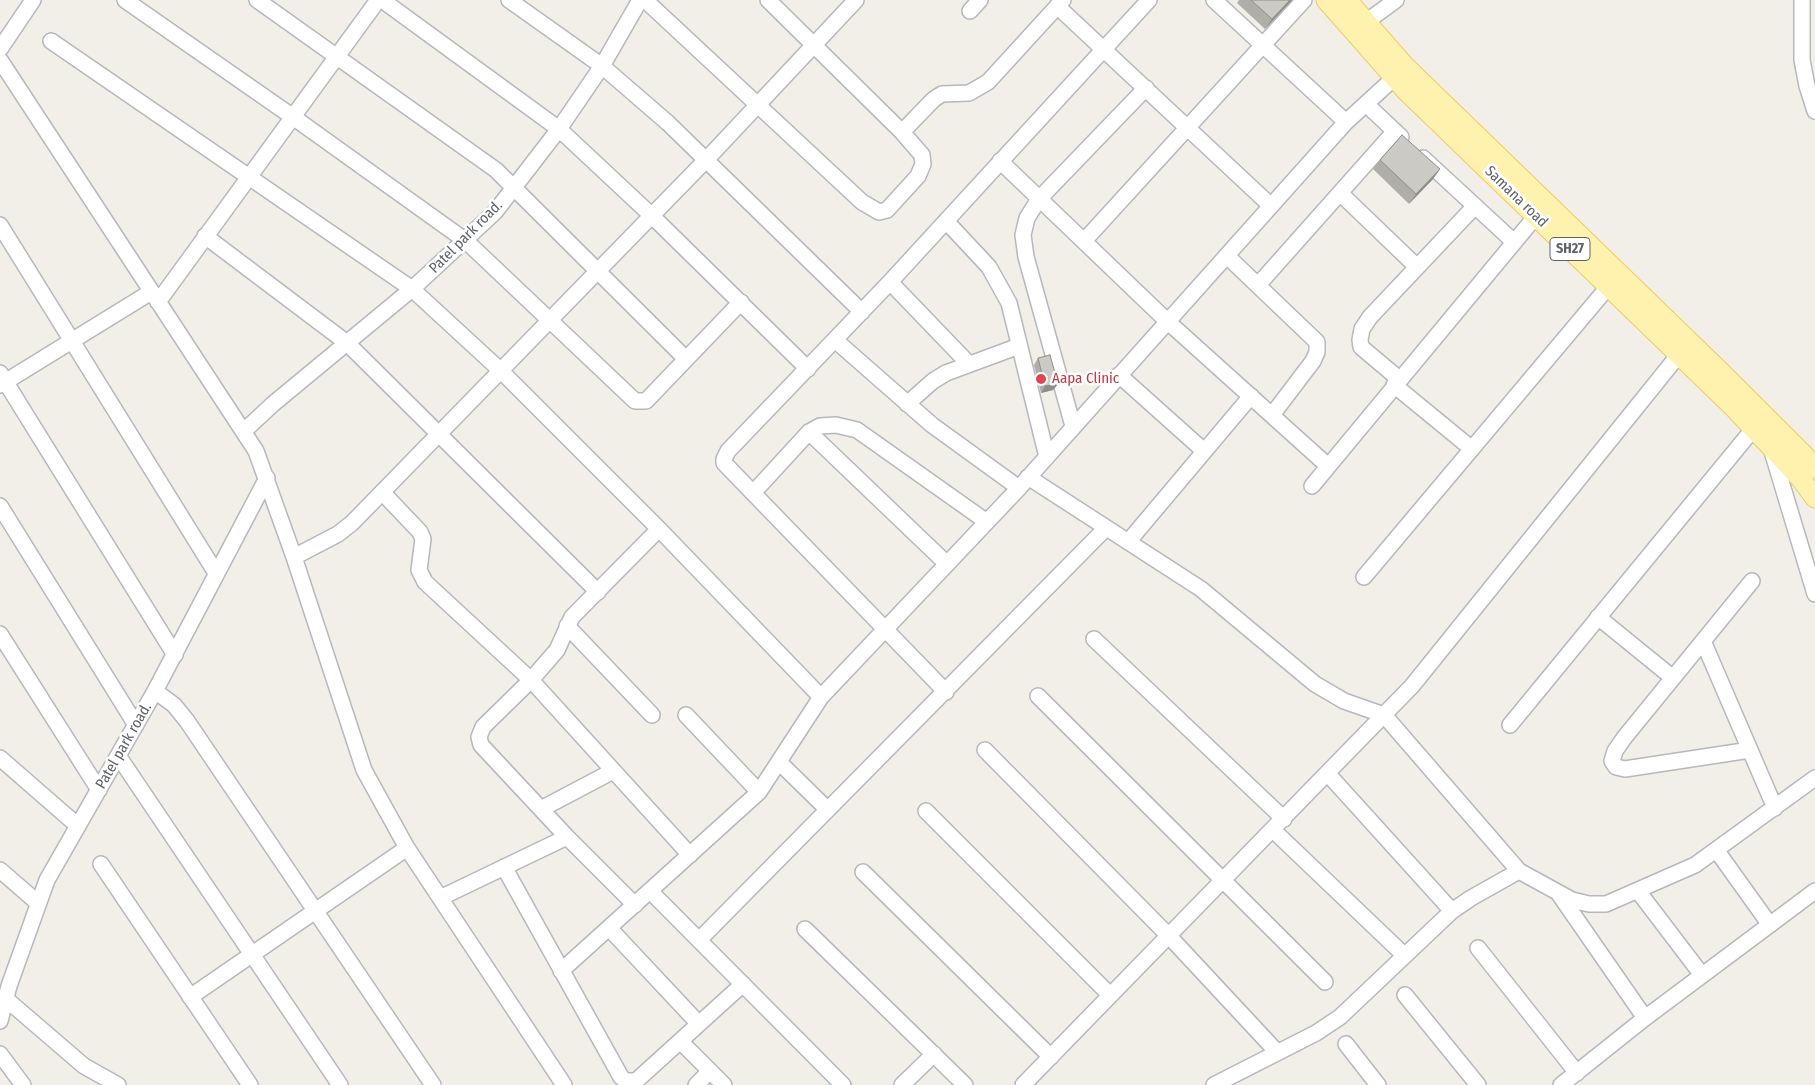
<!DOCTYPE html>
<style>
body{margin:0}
canvas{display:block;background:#f1efe8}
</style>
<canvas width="1815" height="1085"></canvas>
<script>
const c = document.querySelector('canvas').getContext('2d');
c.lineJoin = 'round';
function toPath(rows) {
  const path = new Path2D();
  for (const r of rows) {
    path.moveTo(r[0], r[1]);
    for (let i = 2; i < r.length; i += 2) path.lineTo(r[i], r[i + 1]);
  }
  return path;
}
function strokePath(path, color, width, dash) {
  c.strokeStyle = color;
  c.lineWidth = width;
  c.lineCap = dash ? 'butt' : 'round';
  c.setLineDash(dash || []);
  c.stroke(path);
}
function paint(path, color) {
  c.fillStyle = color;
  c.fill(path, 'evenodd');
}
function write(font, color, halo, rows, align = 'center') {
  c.font = font + ' "Fira Sans Condensed",sans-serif';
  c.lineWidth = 5;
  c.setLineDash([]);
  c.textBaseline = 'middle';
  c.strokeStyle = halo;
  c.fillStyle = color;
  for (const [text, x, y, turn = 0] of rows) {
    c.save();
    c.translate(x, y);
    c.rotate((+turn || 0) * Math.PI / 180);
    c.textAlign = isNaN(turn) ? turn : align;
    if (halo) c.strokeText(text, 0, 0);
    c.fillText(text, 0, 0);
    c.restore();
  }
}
const minor = toPath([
 [125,0,293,117,466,241,635,401,646,401,741,302],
 [257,0,496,170,686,359],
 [382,0,559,129,651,215,808,369],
 [509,0,602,66,668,123,862,312],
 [645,0,862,202,879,212,887,210,918,176,923,164,922,155,902,132,768,0],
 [1214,0,1346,122],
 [1802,0,1802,60,1807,86,1815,111],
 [1057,6,1270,205],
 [970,11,980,0],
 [1366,22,1396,0],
 [51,41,412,289,500,370,659,529,821,697],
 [0,49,33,0],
 [0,60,256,451,294,557,364,770,407,848,564,1085],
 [1366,104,1401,137],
 [902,132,934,99,942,94,969,93,988,82,1063,0],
 [1423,158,1514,242],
 [1000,161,1167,321,1328,466],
 [1340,193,1417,267],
 [946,221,989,267,1009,303,1047,457],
 [0,225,216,573],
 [205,236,347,343,598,592],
 [1084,241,1304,0],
 [1227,256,1317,342,1317,352,1313,361,1272,415],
 [890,282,968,363],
 [1258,285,1395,131],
 [158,302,378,0],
 [835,340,932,425,1019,488],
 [0,373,175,655],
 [1119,375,1204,451],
 [1399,379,1361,347,1360,340,1362,329,1370,317,1475,206],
 [0,385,151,292],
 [1394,385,1472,449],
 [907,404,933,381,946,373,1019,346],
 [1073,426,1026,257,1023,235,1027,218,1039,199,1146,88],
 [244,431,273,404,412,289,495,212,559,129,602,66,640,0],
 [809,432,947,564],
 [1771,448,1815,594],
 [1028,477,1201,589,1315,684,1344,701,1384,715,1519,871,1572,900,1589,904,1606,904,1695,865,1815,778],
 [1312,486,1536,216],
 [382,492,420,532,423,539,419,570,425,582,531,680,690,855],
 [753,493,809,432,820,426,836,425,857,430,987,522],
 [0,506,136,725],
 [1128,542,1251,396],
 [294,557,338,534,352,523,706,160,856,0],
 [1364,577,1608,287],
 [1598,617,1673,678],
 [567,626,652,715],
 [0,634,99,790],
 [1094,639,1284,819],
 [1703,641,1775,808],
 [155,691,174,705,187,721,433,1085],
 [946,692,753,493,724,463,724,459,728,451,890,282,1149,0],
 [1038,696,1325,982],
 [686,715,759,792],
 [1510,725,1754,428],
 [985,750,1168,935,1277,1052],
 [1750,750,1625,769,1616,767,1612,761,1615,751,1624,738,1752,581],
 [119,757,340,1085],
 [0,758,78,826],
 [780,763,827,809],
 [1328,774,1452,911],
 [541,809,613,771],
 [926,811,1110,995],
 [1273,830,1404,955],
 [1717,851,1770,925],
 [101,864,250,1085],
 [504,867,621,1077,626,1081,636,1081,743,984],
 [0,870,38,903],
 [863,872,1051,1057],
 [650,891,843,1085],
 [1638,891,1702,975],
 [1559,894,1645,1018],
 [440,898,567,837],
 [635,905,567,837,481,745,479,737,483,727,531,680,557,650,572,617,659,529],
 [609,928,699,1024],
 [805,929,965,1085],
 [699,940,1106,528],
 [1478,948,1577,1073],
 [561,971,759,792,821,697,1019,488,1346,122,1394,78],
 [1405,995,1478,1085],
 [190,997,407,848],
 [6,999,84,1066,118,1085],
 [0,1021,9,986,47,880,155,691,267,478],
 [680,1041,724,1085],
 [1346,1044,1378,1085],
 [0,1054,23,1085],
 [696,1085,710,1071],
 [902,1085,934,1054],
 [1023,1085,1412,686,1685,347],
 [1214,1085,1316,1033,1340,1017,1452,911,1471,898,1519,871],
 [1561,1085,1645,1018,1815,891]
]);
const major = toPath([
 [1326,0,1407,92,1734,408,1801,479,1815,498],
 [1347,0,1404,65,1721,372,1804,455,1815,469]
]);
const wall = toPath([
 [1239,0,1292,0,1265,29,1237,3],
 [1380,160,1440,169,1433,179,1409,204,1373,169],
 [1038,358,1058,384,1053,390,1041,393,1034,365]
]);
const shadedWall = toPath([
 [1290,0,1292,0,1265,29,1272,19],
 [1440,169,1433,179,1409,204,1416,194],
 [1058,384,1053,390,1041,393,1045,386]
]);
const building = toPath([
 [1251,0,1290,0,1272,19,1251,0],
 [1402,135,1440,169,1416,194,1380,160,1402,135],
 [1050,355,1058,384,1045,386,1038,358,1050,355]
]);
const markers = [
 [1041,379,6,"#e0444e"]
];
const shields = [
 [1570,249,40]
];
const shieldNames = [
 ["SH27",1570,249]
];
const streetNames = [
 ["Samana road",1516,197,44],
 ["Patel park road.",466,237,-45],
 ["Patel park road.",124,746,-60]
];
const healthNames = [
 ["Aapa Clinic",1052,379]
];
strokePath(minor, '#b5b8bc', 18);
strokePath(major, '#f2c960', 21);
strokePath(minor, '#fff', 15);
strokePath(major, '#fff2af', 19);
paint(wall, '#afaea9');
paint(shadedWall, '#8f8d8a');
paint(building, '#cccac5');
strokePath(building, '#8f8d8a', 1);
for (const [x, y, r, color] of markers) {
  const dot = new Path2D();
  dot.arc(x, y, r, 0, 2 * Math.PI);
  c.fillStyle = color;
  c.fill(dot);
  strokePath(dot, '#fff', 2);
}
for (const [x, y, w] of shields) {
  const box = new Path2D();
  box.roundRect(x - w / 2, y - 11.5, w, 23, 4);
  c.fillStyle = '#fff';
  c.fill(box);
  strokePath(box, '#5f6368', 1);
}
write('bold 14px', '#5f6368', null, shieldNames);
write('15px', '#5f6368', '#fff', streetNames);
write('15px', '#be3a42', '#fff', healthNames, 'left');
</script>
